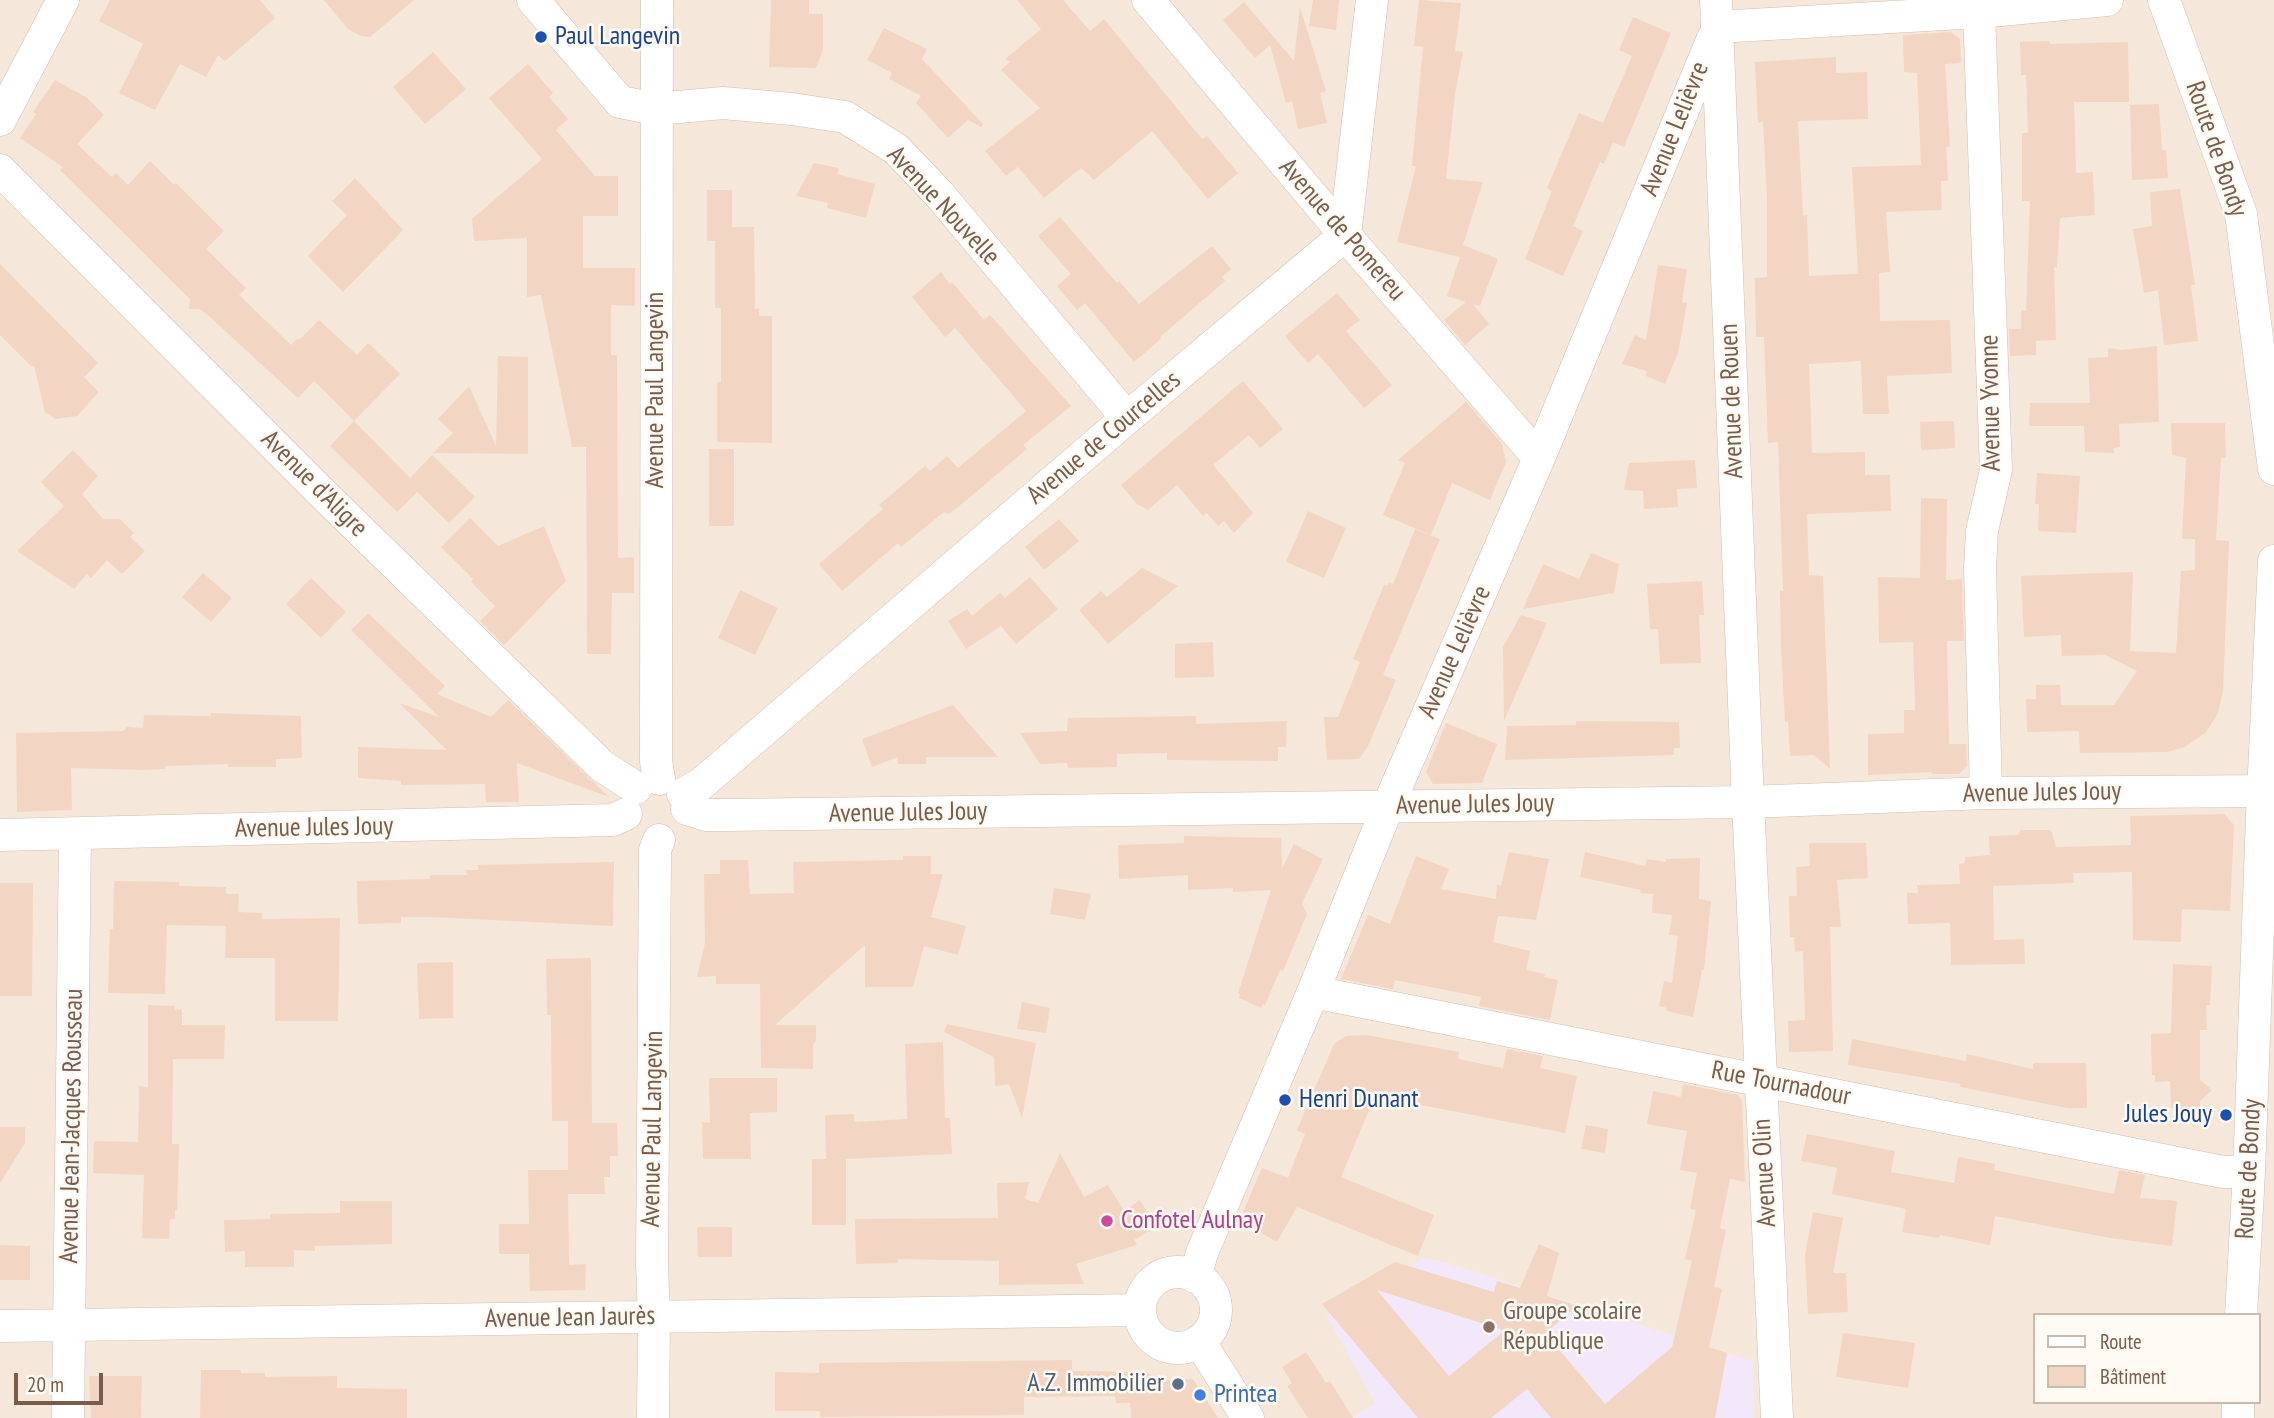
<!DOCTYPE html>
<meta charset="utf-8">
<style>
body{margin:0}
#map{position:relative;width:2274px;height:1418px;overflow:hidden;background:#fdf6ec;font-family:"PT Sans Narrow",sans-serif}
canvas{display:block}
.legend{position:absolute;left:2033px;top:1313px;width:228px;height:91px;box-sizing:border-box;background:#fffaf3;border:2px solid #cabbb1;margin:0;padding:9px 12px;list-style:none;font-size:21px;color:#7a5c4d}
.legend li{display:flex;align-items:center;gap:14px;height:35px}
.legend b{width:35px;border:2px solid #cabbb1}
.scale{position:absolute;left:14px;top:1373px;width:89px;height:32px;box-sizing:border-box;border:4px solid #7a5c4d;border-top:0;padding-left:9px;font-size:21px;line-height:24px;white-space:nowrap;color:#7a5c4d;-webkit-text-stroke:5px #fffaf3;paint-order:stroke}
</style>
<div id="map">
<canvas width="2274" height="1418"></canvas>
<ul class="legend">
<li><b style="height:9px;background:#fff"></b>Route</li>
<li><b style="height:19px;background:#f3d5c3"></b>Bâtiment</li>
</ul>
<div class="scale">20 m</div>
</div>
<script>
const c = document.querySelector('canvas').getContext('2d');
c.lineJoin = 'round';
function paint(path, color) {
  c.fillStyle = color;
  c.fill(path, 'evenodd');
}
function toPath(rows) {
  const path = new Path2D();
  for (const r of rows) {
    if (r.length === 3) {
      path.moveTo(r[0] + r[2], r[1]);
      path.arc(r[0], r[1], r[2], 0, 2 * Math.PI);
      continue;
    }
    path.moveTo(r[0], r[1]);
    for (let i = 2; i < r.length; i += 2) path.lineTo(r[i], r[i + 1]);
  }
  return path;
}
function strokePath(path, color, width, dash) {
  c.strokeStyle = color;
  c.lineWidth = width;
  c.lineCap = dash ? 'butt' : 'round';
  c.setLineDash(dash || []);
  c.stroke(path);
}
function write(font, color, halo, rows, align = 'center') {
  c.font = font + ' "PT Sans Narrow",sans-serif';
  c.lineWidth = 5;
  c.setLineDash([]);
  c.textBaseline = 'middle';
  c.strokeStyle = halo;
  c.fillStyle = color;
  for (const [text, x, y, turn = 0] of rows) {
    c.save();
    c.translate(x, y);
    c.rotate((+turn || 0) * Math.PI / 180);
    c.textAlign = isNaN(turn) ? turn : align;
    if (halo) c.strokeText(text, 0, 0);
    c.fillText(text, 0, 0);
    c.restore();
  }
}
const residential = toPath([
 [0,0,2274,0,2274,1418,0,1418],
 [2034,1315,2258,1315,2258,1402,2034,1402]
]);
const education = toPath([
 [1424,1258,1447,1263,1753,1361,1754,1418,1351,1418,1375,1403,1326,1314]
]);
const building = toPath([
 [110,0,260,0,275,18,225,61,218,55,206,77,180,64,155,110,119,93,143,44,99,21],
 [324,0,414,0,370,37,361,36,348,29],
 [771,0,809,0,809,14,823,14,823,50,816,68,769,67],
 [1017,0,1063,0,1090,31,1104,19,1202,139,1207,136,1238,173,1208,199,1152,131,1094,180,1081,168,1044,198,1018,167,1006,176,985,151,1040,108,1001,70,1010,62,1005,59,1041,29],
 [1313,0,1339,0,1336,30,1309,26],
 [1419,0,1461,3,1455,51,1463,52,1455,94,1446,179,1483,182,1460,254,1463,245,1498,259,1480,306,1473,304,1489,324,1465,345,1444,320,1466,302,1447,296,1460,257,1397,242,1416,166,1412,166,1423,47,1414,46],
 [1244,2,1294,61,1300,7,1326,91,1320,93,1327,123,1298,129,1292,101,1286,103,1270,45,1255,58,1223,20],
 [1633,17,1671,33,1624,147,1613,142,1604,164,1600,162,1573,226,1583,231,1563,276,1525,259,1552,191,1547,188,1579,113,1603,123,1632,56,1619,50],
 [884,28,927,49,922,59,983,124,981,127,968,120,948,138,916,103,921,96,889,79,892,73,867,60],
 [1951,32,1960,39,1961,63,1945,64,1950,146,1946,147,1948,181,1941,181,1942,210,1886,212,1890,272,1879,273,1880,321,1950,320,1952,373,1887,376,1889,414,1863,414,1861,361,1809,364,1812,453,1865,452,1865,475,1890,475,1891,511,1807,514,1809,575,1823,576,1830,769,1814,755,1790,756,1788,722,1785,722,1781,647,1780,591,1783,591,1778,442,1768,443,1764,337,1756,337,1755,278,1767,277,1767,199,1763,122,1758,123,1755,62,1836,57,1836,73,1867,72,1868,119,1798,121,1803,216,1807,215,1809,276,1869,273,1858,273,1852,167,1921,165,1917,73,1904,72,1903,35],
 [2049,41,2050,44,2128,42,2129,102,2074,102,2076,173,2093,172,2095,215,2060,218,2057,268,2054,267,2056,340,2036,341,2036,355,2010,356,2009,329,2021,329,2021,310,2026,311,2030,201,2022,201,2022,133,2028,133,2026,75,2021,75,2020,42],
 [433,52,466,89,425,124,393,87],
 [528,64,553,93,549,97,568,119,556,130,595,176,618,176,618,216,583,216,583,268,635,268,635,306,611,305,611,355,617,355,618,558,634,557,634,593,612,593,611,654,587,654,586,447,572,447,541,295,527,297,527,238,474,241,472,219,542,159,489,98],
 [55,80,86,97,104,115,77,144,112,177,116,173,128,185,150,161,174,185,176,183,224,231,206,249,246,288,239,295,291,345,298,338,299,340,319,320,357,355,368,343,400,374,354,421,314,381,298,398,210,317,200,309,189,309,190,299,60,170,63,167,20,138,36,114,33,112],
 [2159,104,2162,150,2166,150,2168,178,2132,180,2130,105],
 [814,163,839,168,837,174,875,184,866,218,827,208,828,203,796,196],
 [355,178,403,230,343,292,308,256,347,215,332,201],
 [2180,189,2195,285,2191,285,2198,341,2164,345,2158,290,2144,293,2133,229,2152,226,2150,192],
 [707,190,732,190,732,227,754,227,755,309,759,308,759,316,772,316,772,443,717,442,717,382,721,382,721,308,715,308,715,241,707,241],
 [1060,217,1117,283,1119,281,1139,304,1212,246,1231,269,1222,277,1225,281,1160,337,1161,339,1134,362,1085,303,1077,310,1057,286,1071,274,1038,236],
 [0,264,98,363,84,377,99,392,77,416,55,419,45,412,34,365,32,367,0,335],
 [1658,265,1687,269,1682,302,1687,303,1678,353,1665,384,1646,376,1647,371,1622,364,1635,335,1646,340],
 [941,272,950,284,952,282,984,320,990,315,1071,406,1023,445,1027,449,969,498,949,514,944,512,901,547,898,543,842,591,819,564,883,509,879,505,925,466,930,471,947,456,958,468,1026,411,955,328,945,337,912,297],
 [1337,293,1360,320,1346,331,1392,385,1364,408,1318,354,1308,363,1285,336],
 [2157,346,2159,422,2119,424,2120,447,2114,448,2114,453,2085,452,2084,426,2029,426,2030,403,2090,403,2088,358,2108,357,2108,348,2122,350],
 [498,356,528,357,528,454,433,453,453,433,438,419,469,386,496,446],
 [1243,381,1283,429,1260,448,1249,435,1213,465,1253,513,1234,533,1224,521,1218,526,1207,513,1203,516,1177,485,1148,510,1137,504,1121,485],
 [1466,402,1502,444,1506,462,1490,500,1452,483,1431,535,1383,515,1405,463,1398,460],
 [354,421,410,478,432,455,475,497,449,523,417,492,397,512,330,446],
 [1954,421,1955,448,1921,450,1920,422],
 [2171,423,2225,423,2226,458,2221,458,2216,540,2229,541,2223,691,2218,713,2206,732,2185,747,2167,752,2080,753,2079,731,2027,732,2026,699,2036,699,2036,685,2060,685,2061,705,2114,705,2137,671,2105,655,2062,656,2061,635,2024,637,2021,576,2133,572,2130,651,2176,653,2181,571,2195,570,2195,539,2182,539,2186,458,2172,455],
 [709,449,734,449,734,526,709,526],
 [73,450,98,476,82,494,103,519,120,519,134,533,130,537,145,551,122,574,107,560,91,578,87,574,74,589,17,551,64,506,41,482],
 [1695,460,1697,488,1677,489,1678,507,1644,509,1643,491,1624,490,1629,463],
 [2037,473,2080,476,2076,533,2038,531,2039,504,2035,504],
 [1921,498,1947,499,1946,580,1962,579,1964,641,1947,641,1949,744,1966,744,1967,766,1959,774,1932,774,1932,772,1868,775,1868,734,1904,733,1904,710,1915,710,1913,642,1879,643,1878,577,1920,578],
 [1308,511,1346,528,1324,578,1286,562],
 [470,518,498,546,544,526,566,581,504,645,480,621,495,606,471,582,473,579,441,547],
 [1059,519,1079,541,1044,570,1025,547],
 [1415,529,1440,539,1383,675,1396,680,1368,746,1359,759,1327,760,1324,717,1338,717,1360,662,1353,659,1384,585,1387,586,1389,582,1393,584],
 [1591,553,1619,564,1614,593,1523,609,1543,564,1579,579],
 [1142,568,1178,586,1108,644,1079,610,1101,591,1107,597],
 [203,573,232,598,211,622,182,597],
 [1030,577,1058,609,1016,644,1001,626,966,649,948,621,967,609,972,616,1000,593,1005,598],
 [311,578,346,612,321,638,286,604],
 [1702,581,1704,615,1699,615,1701,663,1660,664,1658,629,1650,629,1647,584],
 [740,590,778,608,755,655,718,638],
 [368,613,445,686,437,694,491,717,508,700,609,797,517,763,519,802,486,802,485,784,401,785,401,781,358,778,358,747,447,750,399,703,439,717,351,630],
 [1521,615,1547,623,1504,721,1503,647],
 [1213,642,1214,677,1175,678,1175,644],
 [953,705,998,757,926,757,926,764,898,764,898,757,872,767,862,739],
 [211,713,301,716,302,758,276,759,276,767,228,767,228,764,165,766,165,769,143,770,71,768,72,810,17,812,16,733,123,731,127,727,143,728,144,715,211,716],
 [1196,716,1196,724,1287,721,1286,747,1278,747,1278,761,1167,760,1167,753,1117,754,1117,767,1068,768,1067,763,1040,764,1020,733,1067,731,1068,718],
 [1576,721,1679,722,1680,748,1674,748,1674,755,1505,760,1507,726,1576,725],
 [1446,723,1497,744,1482,783,1433,784,1426,772],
 [2224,814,2234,825,2230,911,2182,909,2181,942,2133,940,2132,872,2073,873,2074,883,1993,886,1994,940,2024,939,2025,964,1951,965,1950,923,1908,924,1907,893,1918,893,1917,885,1960,884,1959,864,1965,863,1965,857,1990,855,1989,836,2018,835,2021,830,2051,830,2056,847,2131,845,2130,816],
 [1184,836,1281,838,1282,869,1294,844,1323,859,1302,903,1307,914,1283,971,1280,970,1265,1005,1263,1004,1261,1008,1239,998,1240,994,1238,993,1271,890,1233,892,1233,888,1188,890,1188,875,1119,879,1118,845,1184,843],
 [1809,843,1866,843,1868,878,1837,880,1841,927,1830,927,1833,1051,1789,1052,1788,1021,1805,1020,1803,951,1795,952,1794,937,1790,937,1789,896,1797,896,1796,867,1810,866],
 [1509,852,1549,859,1536,920,1498,916,1493,942,1530,951,1526,970,1545,974,1544,977,1558,980,1550,1020,1479,1006,1481,997,1395,980,1393,989,1341,979,1368,915,1390,924,1416,856,1449,869,1441,889,1496,899,1497,884,1501,886],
 [1585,852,1645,866,1647,859,1666,862,1666,859,1700,858,1699,899,1711,901,1704,970,1702,970,1693,1017,1666,1011,1667,1008,1659,1006,1664,981,1672,983,1678,936,1669,935,1672,915,1652,913,1653,894,1640,893,1641,890,1580,877],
 [903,856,931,856,931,874,943,874,931,917,966,926,958,955,924,946,913,987,865,987,865,945,775,1025,816,1025,816,1041,813,1045,813,1069,761,1068,760,984,716,984,716,976,697,977,705,943,704,874,720,874,720,860,748,860,750,894,794,893,793,862,903,860],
 [614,862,613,926,431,917,401,917,401,923,358,924,357,881,430,879,430,875,467,875,466,870,478,870,478,865],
 [114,881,179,882,179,886,226,887,226,894,239,894,238,912,262,913,262,919,340,918,338,1021,275,1021,275,958,225,958,226,926,167,925,165,994,108,993,110,929,113,929],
 [0,883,33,883,32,996,0,996],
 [1054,888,1091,894,1085,920,1050,914],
 [591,958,592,1123,617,1123,618,1156,610,1156,610,1177,604,1177,605,1194,568,1194,569,1265,586,1264,585,1290,530,1291,529,1254,499,1254,499,1224,529,1224,528,1170,568,1170,568,1121,552,1121,551,1015,547,1015,546,959],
 [453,962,453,1018,419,1019,417,963],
 [2173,964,2212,966,2210,1005,2206,1005,2207,1030,2200,1030,2200,1080,2212,1090,2200,1101,2200,1108,2171,1108,2170,1081,2155,1082,2155,1075,2152,1075,2151,1034,2171,1033],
 [1022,1002,1050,1008,1046,1033,1017,1029],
 [148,1005,175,1006,175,1010,182,1009,182,1025,225,1025,224,1059,173,1059,172,1144,179,1144,177,1210,175,1210,175,1219,170,1219,169,1239,142,1238,144,1175,93,1173,94,1141,138,1142,139,1086,148,1087],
 [947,1024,1036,1043,1022,1118,1009,1084,995,1086,994,1057,944,1032],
 [1367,1035,1459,1052,1458,1059,1503,1068,1507,1049,1543,1056,1540,1068,1577,1076,1565,1133,1375,1096,1341,1177,1434,1215,1418,1256,1297,1207,1277,1242,1261,1233,1243,1212,1262,1168,1288,1178,1305,1134,1297,1130,1334,1044,1346,1036],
 [1852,1039,1966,1061,1967,1054,2033,1069,2033,1063,2086,1063,2087,1108,2067,1108,1960,1087,1961,1084,1848,1065],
 [943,1042,945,1118,950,1118,952,1154,846,1159,846,1225,812,1225,812,1159,832,1159,826,1159,825,1115,854,1114,854,1122,907,1119,905,1044],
 [709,1078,777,1078,777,1112,750,1113,751,1159,703,1159,702,1122,710,1123],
 [1683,1084,1738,1095,1742,1101,1745,1182,1730,1179,1720,1228,1726,1230,1714,1287,1722,1289,1709,1347,1727,1353,1715,1418,1551,1418,1527,1389,1491,1418,1418,1418,1322,1304,1395,1262,1494,1292,1497,1281,1520,1288,1539,1244,1559,1253,1547,1296,1578,1306,1545,1333,1605,1404,1672,1347,1692,1261,1685,1259,1696,1210,1690,1209,1697,1173,1680,1170,1687,1131,1647,1124,1653,1091,1681,1097],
 [1377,1290,1497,1328,1504,1331,1449,1376],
 [1586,1125,1608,1129,1605,1153,1581,1149],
 [0,1127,25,1127,25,1143,0,1183],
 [1807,1134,1895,1151,1891,1172,1954,1183,1958,1157,1995,1164,1994,1170,2114,1194,2119,1170,2145,1175,2140,1198,2177,1201,2172,1246,2110,1238,1995,1216,1990,1245,1940,1235,1939,1238,1902,1232,1906,1209,1832,1194,1837,1168,1801,1161],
 [1060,1153,1084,1197,1108,1185,1124,1211,1140,1200,1156,1227,1134,1240,1137,1245,1076,1264,1084,1284,999,1285,999,1261,898,1259,898,1263,856,1264,855,1219,998,1218,997,1183,1029,1182,1025,1199,1038,1203],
 [340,1201,392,1201,392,1244,315,1246,315,1251,294,1250,294,1267,245,1267,245,1251,225,1252,224,1220,270,1219,270,1214,340,1213],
 [1813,1212,1843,1218,1833,1273,1846,1273,1848,1312,1808,1314,1805,1255],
 [697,1227,732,1227,732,1257,698,1257],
 [0,1245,30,1246,30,1280,0,1280],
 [1843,1333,1915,1343,1908,1388,1836,1377],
 [1306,1352,1326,1383,1330,1381,1353,1418,1308,1418,1287,1386,1292,1383,1282,1367],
 [1072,1360,1072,1371,1143,1372,1167,1380,1193,1379,1218,1418,1131,1418,1130,1403,1116,1403,1115,1396,1024,1397,1024,1415,820,1417,820,1411,775,1411,775,1372,819,1373,819,1363],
 [201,1370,241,1370,241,1373,265,1373,265,1377,337,1376,337,1388,407,1389,407,1418,200,1418],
 [89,1376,142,1376,141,1418,91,1418]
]);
const minor = toPath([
 [533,0,620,102,656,109,723,103,792,109,845,117,896,149,939,194,1127,418],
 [657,0,656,761,659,779],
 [1148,0,1345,235,1539,458],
 [1716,0,1748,802,1777,1418],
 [2164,0,2241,214,2274,469],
 [1979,12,1996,470,1982,531,1980,568,1986,793],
 [1717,27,1979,12,2107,0],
 [0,120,63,0],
 [0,170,321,492,602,766,636,788],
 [683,794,700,785,1127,418,1345,235,1372,0],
 [687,809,706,815,726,815,1748,802,1986,793,2274,791],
 [0,835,613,820,626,814],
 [1313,992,2223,1172,2249,1172],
 [1178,1310,38],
 [1195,1277,1202,1253,1313,992,1388,806,1539,458,1713,38],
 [2241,1315,2249,1172,2262,816,2274,561],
 [0,1326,1140,1310],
 [1199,1341,1248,1418],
 [68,1418,75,834],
 [653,1418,654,1317,652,1264,655,850,659,840],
 [2238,1418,2238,1402]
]);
const markers = [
 [541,37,7,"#1a4fb4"],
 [1285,1100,7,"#1a4fb4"],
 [2226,1115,7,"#1a4fb4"],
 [1107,1221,7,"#d1479c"],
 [1489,1327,7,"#8d6e63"],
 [1178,1384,7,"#5c6f8a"],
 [1200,1395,7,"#3f7fe0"]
];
const transitNames = [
 ["Paul Langevin",555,37],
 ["Henri Dunant",1299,1100],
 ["Jules Jouy",2212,1115,"right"]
];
const streetNames = [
 ["Avenue Lelièvre",1675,129,-68],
 ["Route de Bondy",2216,149,71],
 ["Avenue Nouvelle",943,206,47],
 ["Avenue de Pomereu",1342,230,49],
 ["Avenue Paul Langevin",656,390,-90],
 ["Avenue de Rouen",1732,401,-92],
 ["Avenue Yvonne",1991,403,-91],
 ["Avenue de Courcelles",1104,438,-40],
 ["Avenue d'Aligre",314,484,45],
 ["Avenue Lelièvre",1455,652,-66],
 ["Avenue Jules Jouy",2042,793,-1],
 ["Avenue Jules Jouy",1475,805,-1],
 ["Avenue Jules Jouy",908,813,-1],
 ["Avenue Jules Jouy",314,828,-1],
 ["Rue Tournadour",1781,1084,11],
 ["Avenue Jean-Jacques Rousseau",72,1126,-89],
 ["Avenue Paul Langevin",653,1129,-89],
 ["Route de Bondy",2249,1169,-87],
 ["Avenue Olin",1765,1173,-93],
 ["Avenue Jean Jaurès",570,1318,-1]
];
const hotelNames = [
 ["Confotel Aulnay",1121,1221]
];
const educationNames = [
 ["Groupe scolaire",1503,1312],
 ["République",1503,1342]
];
const serviceNames = [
 ["A.Z. Immobilier",1164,1384]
];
const shopNames = [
 ["Printea",1214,1395]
];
paint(residential, '#f5e8da');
paint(education, '#f3e8fa');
paint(building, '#f3d5c3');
strokePath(minor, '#d1beb0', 33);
strokePath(minor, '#fff', 32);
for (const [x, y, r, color] of markers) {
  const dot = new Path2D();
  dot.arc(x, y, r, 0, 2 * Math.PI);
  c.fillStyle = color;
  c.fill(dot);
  strokePath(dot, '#fffaf3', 2.5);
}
write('26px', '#164399', '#fffaf3', transitNames, 'left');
write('26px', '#7a5c4d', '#fffaf3', streetNames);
write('26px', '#b23c85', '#fffaf3', hotelNames, 'left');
write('26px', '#785e54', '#fffaf3', educationNames, 'left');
write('26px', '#4e5e75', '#fffaf3', serviceNames, 'right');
write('26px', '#366cbe', '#fffaf3', shopNames, 'left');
</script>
